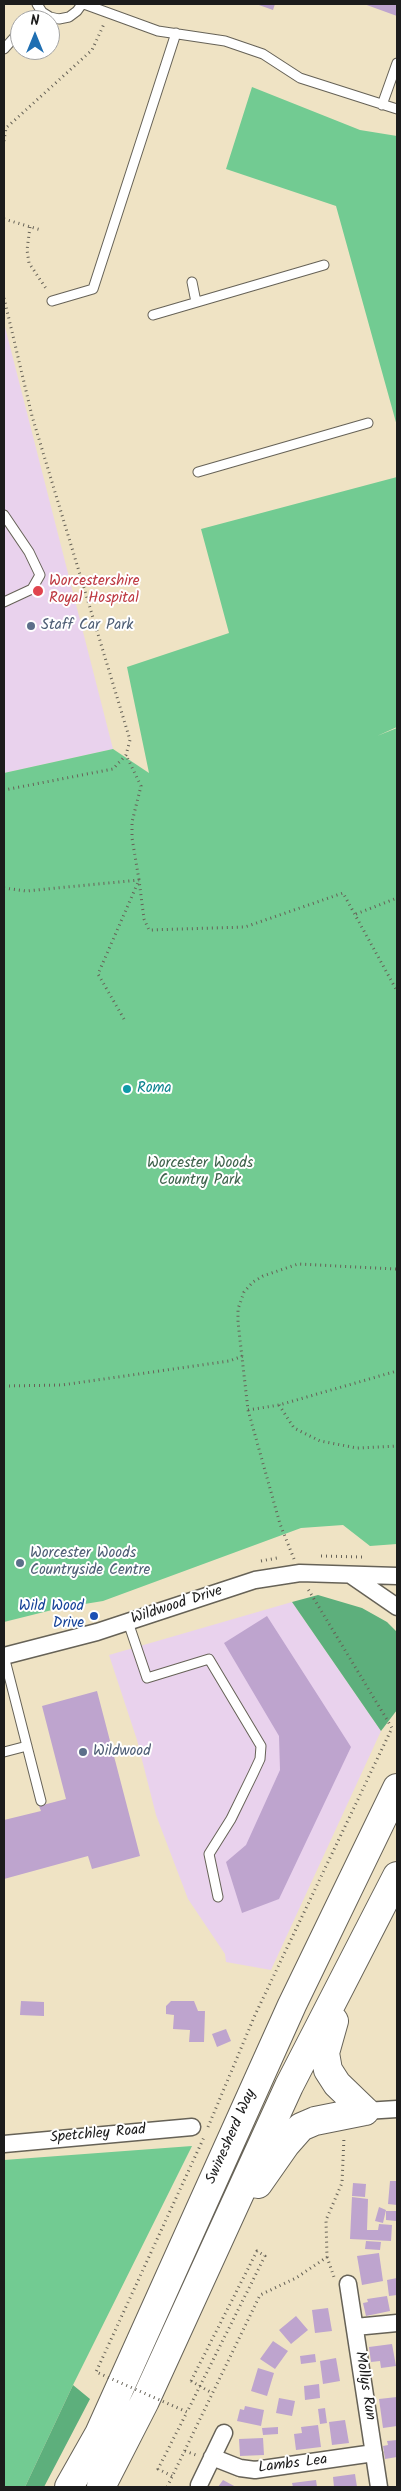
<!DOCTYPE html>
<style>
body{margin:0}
#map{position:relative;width:401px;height:2491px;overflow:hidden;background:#efe3c4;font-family:Kalam,sans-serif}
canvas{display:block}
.frame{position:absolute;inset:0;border:5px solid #1c1c1c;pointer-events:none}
.north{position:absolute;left:10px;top:10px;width:50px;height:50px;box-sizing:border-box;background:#fff;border:1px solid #a4a4a4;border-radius:50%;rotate:0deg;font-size:14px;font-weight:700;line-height:20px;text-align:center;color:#1c1c1c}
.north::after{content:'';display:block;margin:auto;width:18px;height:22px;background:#1f6fb2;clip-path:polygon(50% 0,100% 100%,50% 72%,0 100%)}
</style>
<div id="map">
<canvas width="401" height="2491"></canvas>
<div class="frame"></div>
<div class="north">N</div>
</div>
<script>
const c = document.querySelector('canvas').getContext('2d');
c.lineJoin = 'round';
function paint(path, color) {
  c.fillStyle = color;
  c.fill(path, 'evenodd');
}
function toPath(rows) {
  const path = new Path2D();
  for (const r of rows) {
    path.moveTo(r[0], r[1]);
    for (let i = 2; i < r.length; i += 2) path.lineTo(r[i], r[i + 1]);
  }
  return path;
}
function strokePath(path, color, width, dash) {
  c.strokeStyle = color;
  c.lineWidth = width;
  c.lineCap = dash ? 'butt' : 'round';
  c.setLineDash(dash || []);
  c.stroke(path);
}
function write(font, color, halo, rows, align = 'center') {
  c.font = font + ' Kalam,sans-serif';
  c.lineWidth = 4;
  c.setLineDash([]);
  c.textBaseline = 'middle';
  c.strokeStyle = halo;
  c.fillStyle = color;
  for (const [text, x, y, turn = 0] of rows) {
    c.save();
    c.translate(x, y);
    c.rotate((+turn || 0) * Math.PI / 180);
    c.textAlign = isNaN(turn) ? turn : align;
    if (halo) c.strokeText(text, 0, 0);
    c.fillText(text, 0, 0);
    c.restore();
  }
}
const built = toPath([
 [4,323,113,749,4,773],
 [292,1602,381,1731,271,1970,226,1962,225,1954,188,1899,156,1815,137,1740,109,1655]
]);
const green = toPath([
 [252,87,360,130,397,136,397,426,336,206,226,169],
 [397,477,397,727,377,736,397,728,397,1544,370,1546,343,1525,301,1528,103,1601,60,1608,4,1622,4,773,113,749,149,773,127,667,229,633,201,529],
 [192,2146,73,2385,25,2487,4,2487,4,2160]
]);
const forest = toPath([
 [318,1595,362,1608,387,1622,397,1632,397,1710,381,1731,292,1602],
 [73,2385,90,2399,44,2487,25,2487]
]);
const building = toPath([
 [256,4,275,4,273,10],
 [364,4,397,4,397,16],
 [267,1616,351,1747,279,1899,242,1913,226,1862,246,1845,280,1770,279,1736,224,1643],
 [97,1691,140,1856,92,1869,88,1856,4,1879,4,1820,41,1811,39,1806,66,1799,42,1706],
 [21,2001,44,2002,44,2016,20,2015],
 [171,2001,194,2001,198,2011,205,2011,204,2042,189,2042,190,2030,173,2029,174,2015,166,2014,166,2006],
 [226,2029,231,2041,217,2047,212,2034],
 [390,2181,397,2181,397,2205,388,2204],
 [353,2183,366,2184,365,2197,352,2196],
 [352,2197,368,2199,367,2230,378,2230,379,2224,392,2225,391,2241,350,2239],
 [379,2207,386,2210,383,2223,375,2221],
 [386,2211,396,2211,396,2221,386,2220],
 [366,2241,381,2242,380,2250,365,2249],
 [379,2253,383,2281,362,2285,357,2256],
 [397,2278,397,2295,389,2296,387,2280],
 [387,2296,390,2311,366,2316,363,2303,368,2302,367,2299],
 [328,2308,332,2331,315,2333,312,2310],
 [296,2316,308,2330,291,2344,279,2330],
 [273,2341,288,2351,275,2369,260,2359],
 [392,2344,396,2366,381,2368,380,2361,371,2362,369,2347],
 [315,2354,316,2362,301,2364,300,2356],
 [336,2358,340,2381,323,2384,320,2361],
 [258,2368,274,2373,267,2396,251,2391],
 [319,2384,320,2398,305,2400,304,2386],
 [397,2397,397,2426,383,2428,379,2399],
 [279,2398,295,2401,292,2416,276,2413],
 [245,2406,264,2410,261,2426,237,2421,240,2409,244,2410],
 [325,2408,327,2423,320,2424,318,2409],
 [345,2420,349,2443,332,2445,329,2422],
 [318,2425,321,2447,296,2450,294,2434,302,2433,301,2427],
 [278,2427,278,2434,263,2435,262,2428],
 [263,2438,264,2455,240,2456,239,2439],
 [397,2440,397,2457,385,2459,383,2446,388,2445,387,2441],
 [355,2474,357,2487,334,2487,333,2477],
 [223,2480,236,2487,218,2487],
 [316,2480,317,2487,293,2487,292,2483]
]);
const path = toPath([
 [4,141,6,128,92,50,104,24],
 [4,219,41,230],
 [30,227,27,250,29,263,47,290],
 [4,298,32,416,130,740,126,755,113,769,4,790],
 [4,888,26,891,139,880,144,919,149,930,245,927,343,893,397,991],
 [356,914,397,898],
 [124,1019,98,974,139,880,132,838,132,822,141,786,126,755],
 [4,1386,62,1385,229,1361,243,1356],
 [279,1405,294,1428,320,1441,357,1448,397,1446],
 [248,1410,279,1405,397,1371],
 [321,1556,362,1557],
 [294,1559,280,1524,248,1410,238,1322,238,1309,244,1292,253,1282,263,1276,298,1264,397,1269],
 [261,1561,277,1558],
 [208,2127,255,2015,392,1728,308,1589],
 [327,2257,334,2277],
 [191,2381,212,2393],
 [185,2451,196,2455],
 [172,2476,158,2469,187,2412],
 [167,2487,260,2295,296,2278,327,2257,326,2220,342,2183,344,2137]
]);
const service = toPath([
 [37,4,42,12,50,17,59,19,69,17,77,11,82,4],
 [84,4,158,31,225,41,263,54,300,78,397,109],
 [32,20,42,12],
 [4,49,20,31],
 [382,105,397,63],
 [192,282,196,302],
 [52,301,93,289,176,33],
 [153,315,324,265],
 [198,472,368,423],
 [4,515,29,552,40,575,32,589,4,602],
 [128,1622,147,1678,209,1659,261,1746,260,1759,253,1774,231,1819,209,1854,218,1897],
 [4,1656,41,1801],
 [4,1752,27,1746]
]);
const minor = toPath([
 [352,1576,397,1607],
 [4,1656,97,1632,255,1580,300,1573,397,1576],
 [365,2111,397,2109],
 [4,2144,192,2127],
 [348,2284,379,2487],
 [355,2327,397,2323],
 [212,2457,240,2468,255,2470,374,2453],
 [199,2485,224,2433]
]);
const trunk = toPath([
 [334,2021,325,2053,328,2070,337,2084,365,2111],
 [258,2184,286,2144,301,2127,315,2121,365,2111],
 [69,2487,99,2434,292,2005,397,1788],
 [101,2487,145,2401,289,2086,397,1876]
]);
const pathBridge = toPath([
 [191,2381,257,2251,265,2256,187,2412,96,2372,205,2135]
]);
const markers = [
 [38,591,6,"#e0444e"],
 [31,626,5,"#5c6f8a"],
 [127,1089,5,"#0f9aa8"],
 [20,1563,5,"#5c6f8a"],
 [94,1616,5,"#1a4fb4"],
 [83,1752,5,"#5c6f8a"]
];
const healthNames = [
 ["Worcestershire",49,582],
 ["Royal Hospital",49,599]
];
const serviceNames = [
 ["Staff Car Park",41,626],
 ["Worcester Woods",30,1554],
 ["Countryside Centre",30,1571],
 ["Wildwood",93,1752]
];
const cultureNames = [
 ["Roma",137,1089]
];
const parkNames = [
 ["Worcester Woods",200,1164],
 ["Country Park",200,1181]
];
const streetNames = [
 ["Wildwood Drive",177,1606,-18],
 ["Spetchley Road",98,2135,-5],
 ["Swinesherd Way",232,2137,-66],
 ["Mollys Run",364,2386,81],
 ["Lambs Lea",293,2465,-7]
];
const transitNames = [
 ["Wild Wood",84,1607],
 ["Drive",84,1624]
];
paint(built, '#e9d2ed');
paint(green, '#72cb92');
paint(forest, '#5daf7c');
paint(building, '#bea4ce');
strokePath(service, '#666257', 11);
strokePath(minor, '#666257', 19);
strokePath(trunk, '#666257', 30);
strokePath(path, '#666257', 3, [1, 4]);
strokePath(service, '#fff', 9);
strokePath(minor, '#fff', 16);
strokePath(trunk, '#fff', 28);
strokePath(pathBridge, '#666257', 3, [1, 4]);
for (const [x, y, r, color] of markers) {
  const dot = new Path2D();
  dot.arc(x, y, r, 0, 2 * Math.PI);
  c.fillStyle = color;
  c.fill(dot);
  strokePath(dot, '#fff', 2);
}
write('15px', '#be3a42', '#fff', healthNames, 'left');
write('15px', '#4e5e75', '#fff', serviceNames, 'left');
write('15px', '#0d838f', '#fff', cultureNames, 'left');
write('15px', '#3e624b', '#fff', parkNames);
write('15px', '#1c1c1c', '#fff', streetNames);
write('15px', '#164399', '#fff', transitNames, 'right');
</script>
